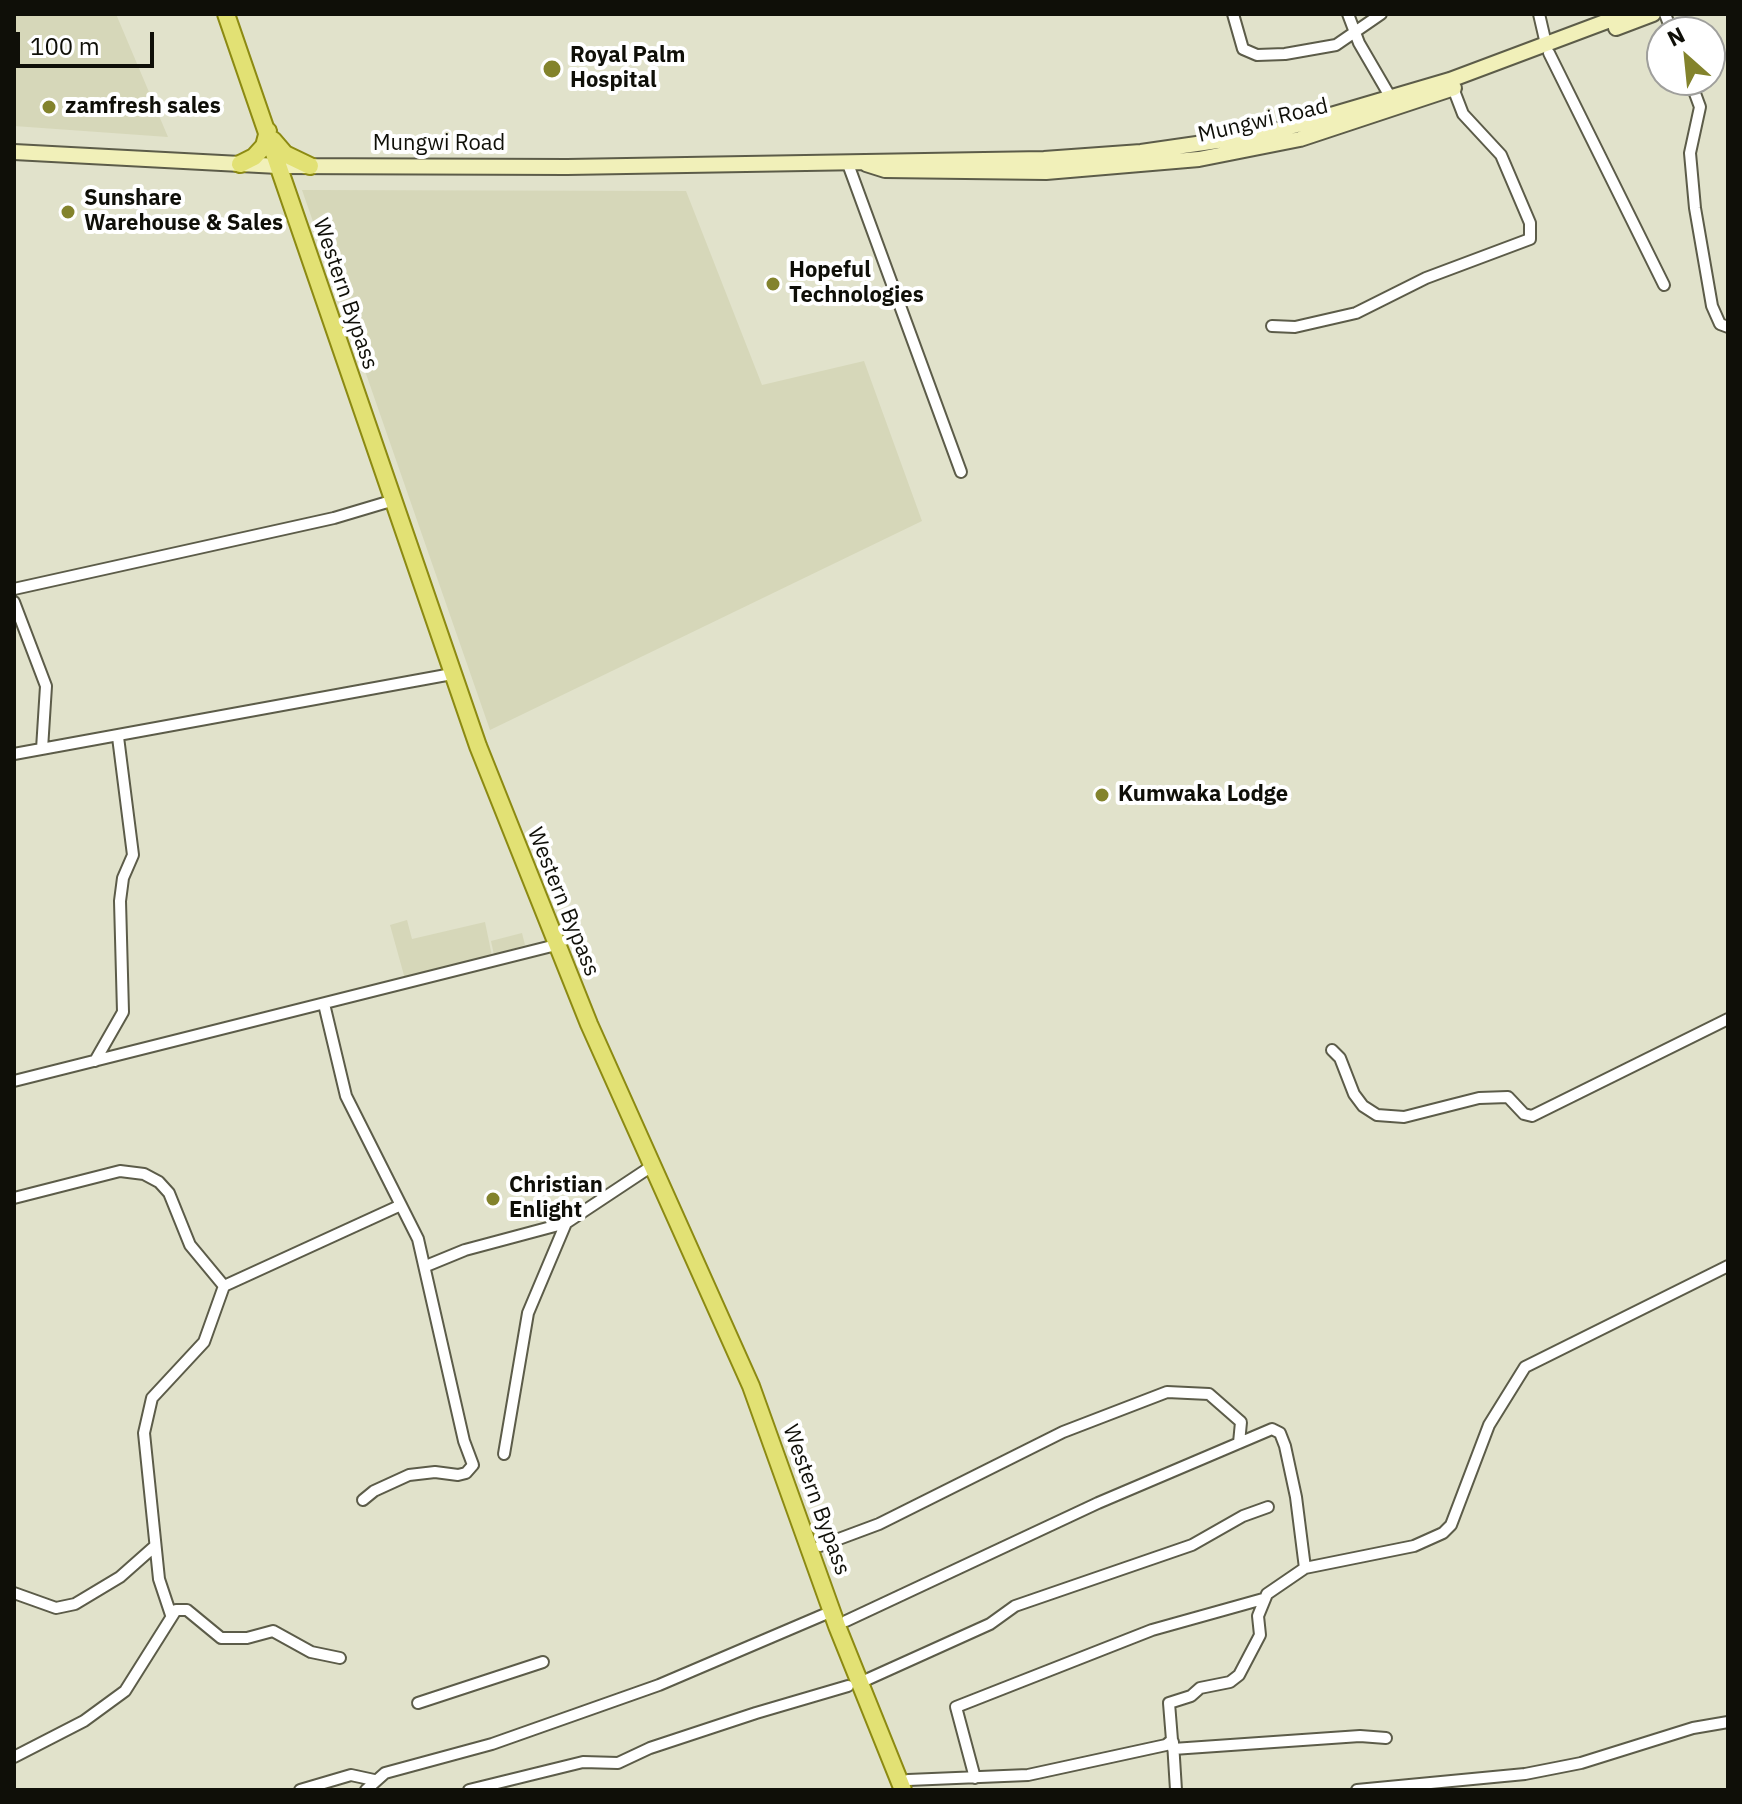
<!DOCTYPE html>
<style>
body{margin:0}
#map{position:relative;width:1742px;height:1804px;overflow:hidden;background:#e1e2cb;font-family:"IBM Plex Sans",sans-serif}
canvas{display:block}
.frame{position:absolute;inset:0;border:16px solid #0f0f08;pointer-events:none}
.north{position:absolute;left:1646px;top:16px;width:80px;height:80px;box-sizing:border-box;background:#fff;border:2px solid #9f9f9c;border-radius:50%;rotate:333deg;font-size:22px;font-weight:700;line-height:32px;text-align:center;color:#0f0f08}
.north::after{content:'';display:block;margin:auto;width:28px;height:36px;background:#83832c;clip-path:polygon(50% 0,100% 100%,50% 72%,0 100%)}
.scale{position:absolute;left:16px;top:32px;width:138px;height:36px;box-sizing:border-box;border:4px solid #0f0f08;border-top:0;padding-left:10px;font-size:24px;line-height:28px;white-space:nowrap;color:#0f0f08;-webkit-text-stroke:6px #fff;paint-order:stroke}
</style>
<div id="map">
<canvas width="1742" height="1804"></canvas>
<div class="frame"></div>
<div class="north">N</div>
<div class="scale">100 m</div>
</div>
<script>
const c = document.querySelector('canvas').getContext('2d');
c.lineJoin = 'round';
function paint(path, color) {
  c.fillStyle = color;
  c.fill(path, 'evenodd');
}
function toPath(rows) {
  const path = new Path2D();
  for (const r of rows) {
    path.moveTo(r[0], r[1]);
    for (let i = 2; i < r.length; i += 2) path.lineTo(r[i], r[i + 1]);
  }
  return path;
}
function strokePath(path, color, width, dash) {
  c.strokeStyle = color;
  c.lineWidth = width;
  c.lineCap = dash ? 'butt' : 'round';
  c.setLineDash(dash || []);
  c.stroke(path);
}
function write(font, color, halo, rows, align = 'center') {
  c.font = font + ' "IBM Plex Sans",sans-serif';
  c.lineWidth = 8;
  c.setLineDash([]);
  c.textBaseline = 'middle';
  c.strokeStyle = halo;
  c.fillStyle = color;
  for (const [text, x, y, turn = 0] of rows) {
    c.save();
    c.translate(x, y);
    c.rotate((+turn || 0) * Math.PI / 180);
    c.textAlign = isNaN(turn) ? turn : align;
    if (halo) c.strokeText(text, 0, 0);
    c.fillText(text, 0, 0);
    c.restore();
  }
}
const built = toPath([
 [14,14,116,14,168,137,14,126],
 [302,190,686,191,762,385,864,361,922,521,490,730],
 [407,920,412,939,485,922,492,956,405,979,390,925],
 [522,933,525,945,494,955,491,941]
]);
const street = toPath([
 [1233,14,1243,49,1257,55,1285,54,1336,45,1381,14],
 [1348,14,1359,43,1391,98],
 [1539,14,1546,44],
 [1665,14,1672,32],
 [1549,53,1664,285],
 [1690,80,1700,107,1690,153,1695,208,1712,306,1720,324,1728,327],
 [848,164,961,472],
 [1272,326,1295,327,1356,313,1426,278,1530,239,1530,223,1501,155,1463,114,1453,88],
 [14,589,334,518,391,501],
 [14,602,46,686,42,749],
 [14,754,452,674],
 [324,1004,346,1096,418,1239,464,1441,473,1465,466,1473,458,1475,435,1472,409,1475,374,1491,363,1500],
 [1332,1050,1340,1058,1354,1094,1363,1106,1377,1115,1404,1117,1479,1098,1508,1097,1524,1114,1532,1116,1728,1019],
 [95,1061,123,1012,120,901,123,878,133,855,118,737],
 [14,1081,556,945],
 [14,1198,120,1171,144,1174,159,1182,169,1193,190,1245,224,1286,204,1342,152,1398,144,1433,159,1579,171,1615],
 [426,1266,465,1250,566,1223],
 [224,1286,401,1205],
 [504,1454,528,1313,566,1223,652,1166],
 [820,1546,879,1524,1063,1432,1167,1392,1209,1394,1241,1422,1239,1443],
 [14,1593,56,1608,75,1604,120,1577,155,1546],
 [846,1621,1098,1503,1272,1429,1280,1433,1285,1446,1296,1497,1305,1568],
 [866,1680,990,1624,1015,1606,1192,1545,1243,1516,1268,1507],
 [418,1703,543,1662],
 [1173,1742,1176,1790],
 [1173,1749,1360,1736,1386,1738],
 [14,1757,84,1721,125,1691,176,1610,187,1610,221,1638,247,1638,273,1631,311,1652,340,1658],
 [975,1778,956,1707,1152,1630,1263,1599],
 [908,1780,1028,1775,1166,1745,1172,1740,1169,1703,1191,1696,1200,1688,1230,1682,1239,1675,1260,1635,1258,1616,1267,1594,1305,1568,1414,1546,1443,1533,1451,1525,1489,1425,1525,1367,1728,1266],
 [300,1790,351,1775,374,1780],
 [366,1790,385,1773,492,1744,659,1685,823,1615],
 [469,1790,583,1762,618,1763,650,1748,756,1713,848,1686],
 [1357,1790,1525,1774,1581,1763,1693,1728,1728,1722]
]);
const secondary = toPath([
 [1616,28,1653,14],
 [14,152,278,166,567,167,1044,159,1141,152,1259,135,1297,125,1450,80,1626,14],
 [866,164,885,170,1046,172,1199,159,1300,139,1454,88]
]);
const primary = toPath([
 [226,14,478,746,589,1024,751,1386,837,1626,903,1790],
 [273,140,285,154,310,166],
 [240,164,254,157,264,146,268,131]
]);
const markers = [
 [552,69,10,"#83832c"],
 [49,107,8,"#83832c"],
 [68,212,8,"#83832c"],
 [773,284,8,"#83832c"],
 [1102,795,8,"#83832c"],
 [493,1199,8,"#83832c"]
];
const poiNames = [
 ["Royal Palm",570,56],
 ["Hospital",570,81],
 ["zamfresh sales",65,107],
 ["Sunshare",84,199],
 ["Warehouse & Sales",84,224],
 ["Hopeful",789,271],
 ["Technologies",789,296],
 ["Kumwaka Lodge",1118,795],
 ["Christian",509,1186],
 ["Enlight",509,1211]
];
const streetNames = [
 ["Mungwi Road",1263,121,-13],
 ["Mungwi Road",439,144],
 ["Western Bypass",345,294,71],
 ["Western Bypass",563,902,68],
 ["Western Bypass",816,1500,70]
];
paint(built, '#d6d7b9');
strokePath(street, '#5c5c49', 14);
strokePath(secondary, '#5c5c49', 18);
strokePath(primary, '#8c8a12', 20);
strokePath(street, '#fff', 10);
strokePath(secondary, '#f1f0b9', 14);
strokePath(primary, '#e2e174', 16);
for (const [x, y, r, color] of markers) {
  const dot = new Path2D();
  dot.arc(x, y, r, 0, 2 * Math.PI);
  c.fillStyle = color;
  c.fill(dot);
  strokePath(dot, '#fff', 3);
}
write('bold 22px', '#0f0f08', '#fff', poiNames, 'left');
write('22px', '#0f0f08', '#fff', streetNames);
</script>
